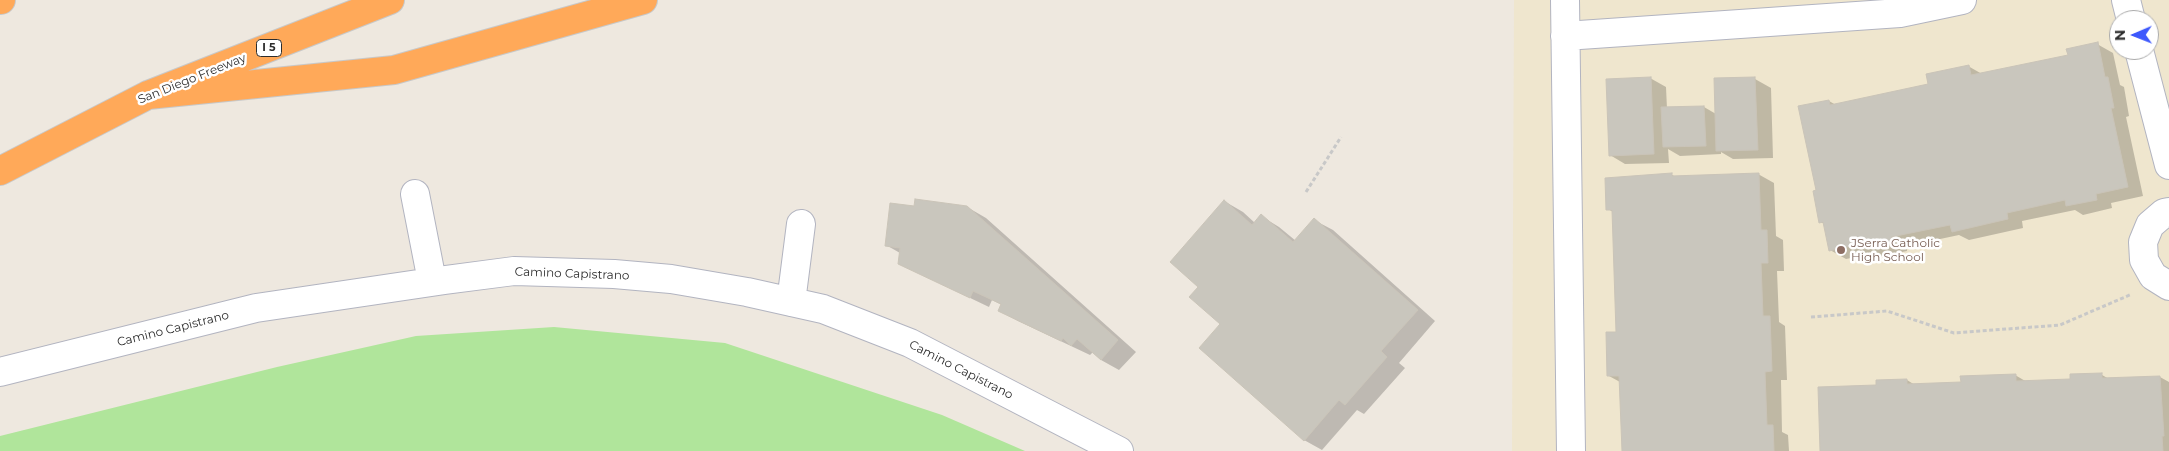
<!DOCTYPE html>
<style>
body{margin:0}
#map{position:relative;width:2169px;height:451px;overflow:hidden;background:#eee8df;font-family:Montserrat,sans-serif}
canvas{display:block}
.north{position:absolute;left:2109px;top:10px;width:50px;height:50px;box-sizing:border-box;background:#fff;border:1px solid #ababab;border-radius:50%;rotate:269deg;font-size:14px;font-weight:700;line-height:20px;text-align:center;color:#2c2c2c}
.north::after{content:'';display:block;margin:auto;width:18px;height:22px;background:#3d58fc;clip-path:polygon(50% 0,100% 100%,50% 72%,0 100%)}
</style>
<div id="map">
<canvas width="2169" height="451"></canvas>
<div class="north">N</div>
</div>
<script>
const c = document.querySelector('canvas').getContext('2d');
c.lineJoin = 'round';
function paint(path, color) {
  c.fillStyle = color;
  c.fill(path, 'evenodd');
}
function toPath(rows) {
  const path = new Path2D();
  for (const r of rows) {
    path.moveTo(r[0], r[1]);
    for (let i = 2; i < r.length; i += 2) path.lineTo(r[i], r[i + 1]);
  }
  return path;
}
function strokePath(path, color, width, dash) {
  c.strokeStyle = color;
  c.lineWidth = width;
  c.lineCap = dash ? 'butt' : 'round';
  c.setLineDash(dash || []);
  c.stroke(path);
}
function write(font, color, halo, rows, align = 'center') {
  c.font = font + ' Montserrat,sans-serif';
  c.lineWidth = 5;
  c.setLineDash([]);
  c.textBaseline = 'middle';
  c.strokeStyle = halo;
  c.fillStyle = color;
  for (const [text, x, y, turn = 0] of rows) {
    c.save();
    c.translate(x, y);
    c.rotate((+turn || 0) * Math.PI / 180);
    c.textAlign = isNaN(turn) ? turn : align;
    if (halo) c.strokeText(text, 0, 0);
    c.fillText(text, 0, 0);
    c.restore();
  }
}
const education = toPath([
 [1514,0,2169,0,2169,451,1512,451],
 [2119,20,2149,20,2149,50,2119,50]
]);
const green = toPath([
 [554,327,725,343,942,415,1025,451,0,451,0,436,277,367,416,336]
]);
const shadow = toPath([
 [2097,44,2113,53,2120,85,2124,87,2129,116,2126,117,2143,196,2111,203,2112,208,2083,215,2075,210,2022,221,2023,228,1969,240,1959,235,1907,246,1907,251,1878,257,1872,254,1846,259,1830,250,1825,224,1820,222,1818,191,1829,101,1836,105,1930,85,1968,66,1982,74,2069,56],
 [1650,78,1666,87,1667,109,1704,107,1716,114,1755,79,1771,88,1773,158,1733,159,1721,152,1721,154,1680,156,1668,149,1669,163,1625,164,1610,155],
 [1758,174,1774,183,1776,236,1783,240,1784,271,1777,271,1779,322,1785,326,1787,380,1781,380,1782,432,1788,435,1789,451,1623,451,1620,382,1609,376,1617,333,1613,212,1608,209,1672,175,1676,177],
 [1224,201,1243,212,1255,223,1261,216,1279,227,1296,241,1314,220,1333,230,1435,321,1399,363,1405,368,1364,414,1357,410,1322,450,1304,440,1222,323,1199,287],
 [915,207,967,207,986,218,1136,352,1119,370,1101,360,1093,352,1090,355,1018,321,999,311,1002,305,992,300,989,307,899,264,900,253,886,245],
 [2015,375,2027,382,2072,380,2102,375,2109,379,2160,377,2169,382,2169,451,1821,451,1878,386,1907,380,1915,385,1962,384]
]);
const building = toPath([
 [2098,42,2105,77,2108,77,2114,108,2111,108,2128,187,2096,194,2097,200,2066,206,2065,200,2007,213,2008,219,1952,232,1950,225,1891,237,1892,242,1861,249,1860,244,1829,251,1823,222,1819,223,1813,191,1816,190,1798,106,1829,100,1830,105,1928,84,1926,74,1969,65,1971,75,2068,55,2066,49,2098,42],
 [1651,77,1654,154,1609,156,1606,79,1651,77],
 [1755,77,1758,150,1716,151,1714,78,1755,77],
 [1704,106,1706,146,1663,147,1661,107,1704,106],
 [1672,173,1672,176,1759,173,1761,230,1767,230,1768,263,1761,263,1763,316,1770,316,1772,371,1765,372,1767,425,1773,425,1774,451,1622,451,1619,376,1607,376,1606,332,1616,332,1612,210,1606,210,1605,178,1672,173],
 [915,199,967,206,1118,340,1101,360,1077,339,1071,346,1063,338,1061,341,998,311,1001,304,973,291,970,298,898,264,900,248,885,246,890,203,914,206,915,199],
 [1224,200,1252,225,1261,214,1293,242,1314,218,1418,310,1381,351,1387,357,1345,405,1339,400,1304,441,1199,348,1220,324,1189,297,1198,287,1170,262,1224,200],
 [2102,373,2102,378,2160,376,2164,436,2162,436,2163,451,1820,451,1818,387,1876,385,1876,380,1907,379,1907,384,1961,382,1960,376,2016,374,2016,381,2070,379,2070,374,2102,373]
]);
const path = toPath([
 [1306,192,1341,137],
 [1811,317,1887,311,1954,333,2060,325,2132,294]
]);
const minor = toPath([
 [1565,0,1571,451],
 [2126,0,2131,20],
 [1565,36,1900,13,1962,0],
 [2139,50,2169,165],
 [415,194,432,281],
 [2169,212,2164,213,2150,225,2143,242,2144,260,2153,276,2169,286],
 [791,302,801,224],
 [0,372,256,308,445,280,514,271,614,274,671,279,747,292,823,309,910,343,1119,451]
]);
const highway = toPath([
 [0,0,1,0],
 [148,95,394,70,643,0],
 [0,171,148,95,390,0]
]);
const markers = [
 [1841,250,5,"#8d6e63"]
];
const shields = [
 [269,48,25]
];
const shieldNames = [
 ["I 5",269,48]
];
const streetNames = [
 ["San Diego Freeway",192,79,-22],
 ["Camino Capistrano",572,274,2],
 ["Camino Capistrano",173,329,-14],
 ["Camino Capistrano",961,370,27]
];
const educationNames = [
 ["JSerra Catholic",1851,243],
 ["High School",1851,257]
];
paint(education, '#efe6ce');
paint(green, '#b0e59b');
paint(shadow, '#0003');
paint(building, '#c9c6bd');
strokePath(building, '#cac4b8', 1);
strokePath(minor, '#b2b4c0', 30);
strokePath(highway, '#c8c8c8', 30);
strokePath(path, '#c8c8c8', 3, [4, 2.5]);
strokePath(minor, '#fff', 28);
strokePath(highway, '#ffa959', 28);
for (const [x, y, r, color] of markers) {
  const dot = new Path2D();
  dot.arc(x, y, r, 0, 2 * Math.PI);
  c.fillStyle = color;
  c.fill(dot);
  strokePath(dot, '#fff', 2);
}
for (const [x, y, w] of shields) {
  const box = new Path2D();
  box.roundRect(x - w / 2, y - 8.5, w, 17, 4);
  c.fillStyle = '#fff';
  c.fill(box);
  strokePath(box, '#2c2c2c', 1);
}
write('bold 11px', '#2c2c2c', null, shieldNames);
write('12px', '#2c2c2c', '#fff', streetNames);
write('12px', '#785e54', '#fff', educationNames, 'left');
</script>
